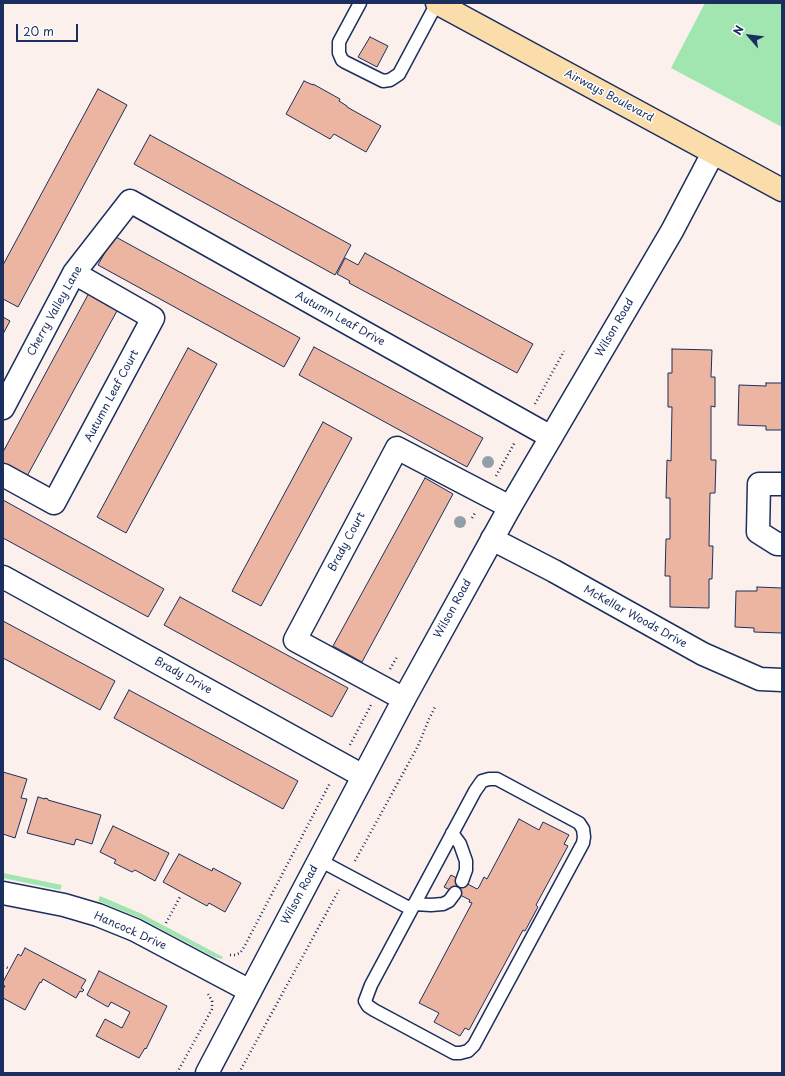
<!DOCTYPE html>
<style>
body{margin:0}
#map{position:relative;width:785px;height:1076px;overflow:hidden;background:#fbf0ec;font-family:"Playpen Sans",sans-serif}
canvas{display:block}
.frame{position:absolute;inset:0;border:4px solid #1b2f5e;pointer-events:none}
.north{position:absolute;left:729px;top:16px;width:40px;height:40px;-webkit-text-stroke:3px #fff;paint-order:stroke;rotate:298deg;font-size:11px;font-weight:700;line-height:16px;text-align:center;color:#1b2f5e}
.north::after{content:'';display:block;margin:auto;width:14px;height:18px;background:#1b2f5e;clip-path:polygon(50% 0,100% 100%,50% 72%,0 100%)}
.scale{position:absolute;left:16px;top:24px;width:62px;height:18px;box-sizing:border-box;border:2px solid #1b2f5e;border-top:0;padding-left:5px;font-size:12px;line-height:14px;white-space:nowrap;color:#1b2f5e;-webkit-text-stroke:3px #fff;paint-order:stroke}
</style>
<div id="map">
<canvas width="785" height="1076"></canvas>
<div class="frame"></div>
<div class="north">N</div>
<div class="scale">20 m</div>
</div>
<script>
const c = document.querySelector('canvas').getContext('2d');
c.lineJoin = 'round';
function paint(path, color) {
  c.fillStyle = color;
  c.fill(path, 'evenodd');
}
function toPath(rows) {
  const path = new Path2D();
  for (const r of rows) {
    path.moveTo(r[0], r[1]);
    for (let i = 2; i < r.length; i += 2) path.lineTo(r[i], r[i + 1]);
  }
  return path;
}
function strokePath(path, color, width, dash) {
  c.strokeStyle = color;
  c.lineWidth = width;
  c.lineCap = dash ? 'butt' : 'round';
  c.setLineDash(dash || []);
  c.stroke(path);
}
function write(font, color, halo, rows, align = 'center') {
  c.font = font + ' "Playpen Sans",sans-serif';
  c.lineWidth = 3;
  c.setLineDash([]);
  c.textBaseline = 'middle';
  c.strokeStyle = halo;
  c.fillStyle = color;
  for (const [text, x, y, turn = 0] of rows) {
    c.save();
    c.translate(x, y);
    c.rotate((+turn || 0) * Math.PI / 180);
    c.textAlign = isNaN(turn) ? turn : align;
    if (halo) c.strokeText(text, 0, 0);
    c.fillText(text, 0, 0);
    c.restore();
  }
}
const green = toPath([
 [705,3,782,3,782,127,671,68],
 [3,873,62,885,60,890,3,878],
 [100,896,142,914,223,957,222,959,214,957,140,918,98,901]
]);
const building = toPath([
 [370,37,388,46,377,67,358,57,370,37],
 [304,81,313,85,313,84,340,99,339,101,347,106,347,107,381,126,366,152,334,134,330,139,286,114,304,81],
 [98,89,127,105,18,307,3,299,3,265,98,89],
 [150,135,351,245,335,275,134,164,150,135],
 [114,236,300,338,284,367,98,265,114,236],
 [365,253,533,344,517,373,349,283,350,281,337,274,345,258,358,265,365,253],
 [89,293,118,309,26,478,3,465,3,452,89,293],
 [3,317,10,321,3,334,3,317],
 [314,347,483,438,467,467,299,375,314,347],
 [188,348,217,364,126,533,97,517,188,348],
 [672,349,712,350,711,377,715,377,715,407,711,406,711,460,716,460,715,493,710,493,709,546,713,546,712,579,709,579,709,608,670,607,670,576,665,576,666,539,670,539,670,498,666,498,667,460,671,461,672,407,668,407,668,373,672,373,672,349],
 [766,383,782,383,782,430,766,430,766,426,738,425,739,385,766,386,766,383],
 [323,422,352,438,261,606,232,591,323,422],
 [425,478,453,494,362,662,333,646,425,478],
 [3,500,164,589,148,617,3,538,3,500],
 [757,587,782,588,782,633,754,632,754,628,735,627,736,591,757,591,757,587],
 [180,597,348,688,332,717,164,625,180,597],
 [3,621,115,681,100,710,3,658,3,621],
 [129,690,298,781,283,809,114,718,129,690],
 [3,772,27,779,21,798,27,799,15,838,3,834,3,772],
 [38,797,45,799,45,798,48,799,48,800,101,815,92,844,76,839,74,845,27,833,38,797],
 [519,819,539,830,543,822,569,835,564,844,568,846,536,905,538,907,525,931,523,930,469,1030,465,1028,460,1036,434,1022,439,1013,419,1003,472,903,469,902,470,900,444,887,451,875,477,889,479,887,484,877,487,879,519,819],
 [113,826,169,853,155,881,135,870,132,872,114,863,116,860,100,852,113,826],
 [179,854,212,871,213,868,241,883,225,912,209,903,207,906,163,882,179,854],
 [25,948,86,980,81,988,84,990,82,992,80,991,76,998,43,979,41,983,40,982,25,1010,3,998,3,989,5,986,3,985,3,982,18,954,21,956,25,948],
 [99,971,167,1006,146,1049,145,1048,139,1058,96,1036,105,1019,122,1028,130,1012,111,1002,108,1007,87,995,99,971]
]);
const path = toPath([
 [535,404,564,351],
 [496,476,515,442],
 [472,518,475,513],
 [390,669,397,657],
 [350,745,371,705],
 [355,861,418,746,429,719,436,705],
 [166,923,181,895],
 [230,955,235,955,240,953,243,949,330,783],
 [3,966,8,968],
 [177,1073,212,1009,212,1001,208,994],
 [239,1073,339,890]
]);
const service = toPath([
 [360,3,339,42,339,53,342,60,345,62,383,81,390,80,399,74,437,3],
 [489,779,497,779,579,823,583,829,584,837,583,843,474,1045,468,1051,460,1053,454,1053,374,1010,368,1006,365,1001,371,985,475,791,482,781,489,779],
 [452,833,460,844,466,861,466,870,462,881],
 [319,860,411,909],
 [414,904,431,905,443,904,449,901,455,893]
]);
const minor = toPath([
 [3,408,74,273,130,201,551,437],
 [3,475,54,503,153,318,74,273],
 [782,484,759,484,758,532,777,544,782,544],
 [492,539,554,571,703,654,760,679,782,680],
 [3,577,363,776],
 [404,699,295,640,397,448,510,507],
 [3,893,64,905,98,915,135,930,250,991]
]);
const tertiary = toPath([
 [207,1073,404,699,510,507,672,231,713,153]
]);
const primary = toPath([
 [437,3,782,190]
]);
const trees = [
 [488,462],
 [460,522]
];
const streetNames = [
 ["Airways Boulevard",609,96,28],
 ["Cherry Valley Lane",55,311,-61],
 ["Autumn Leaf Drive",340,319,29],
 ["Wilson Road",615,328,-60],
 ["Autumn Leaf Court",112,396,-62],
 ["Brady Court",347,542,-62],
 ["Wilson Road",453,609,-61],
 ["McKellar Woods Drive",635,617,29],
 ["Brady Drive",183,676,29],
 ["Wilson Road",300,895,-62],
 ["Hancock Drive",130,931,24]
];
paint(green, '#a1e5b1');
paint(building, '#ecb5a2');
strokePath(building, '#1b2f5e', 1);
strokePath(service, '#1b2f5e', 15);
strokePath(minor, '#1b2f5e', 25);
strokePath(tertiary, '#1b2f5e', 25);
strokePath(primary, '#1b2f5e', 25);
strokePath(path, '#1b2f5e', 2.5, [1, 3]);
strokePath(service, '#fff', 12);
strokePath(minor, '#fff', 22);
strokePath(tertiary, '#fff', 22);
strokePath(primary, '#faddab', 22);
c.fillStyle = '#929fa9';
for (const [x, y] of trees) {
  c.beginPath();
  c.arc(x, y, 6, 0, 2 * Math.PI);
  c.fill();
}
write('11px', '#1b2f5e', '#fff', streetNames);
</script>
